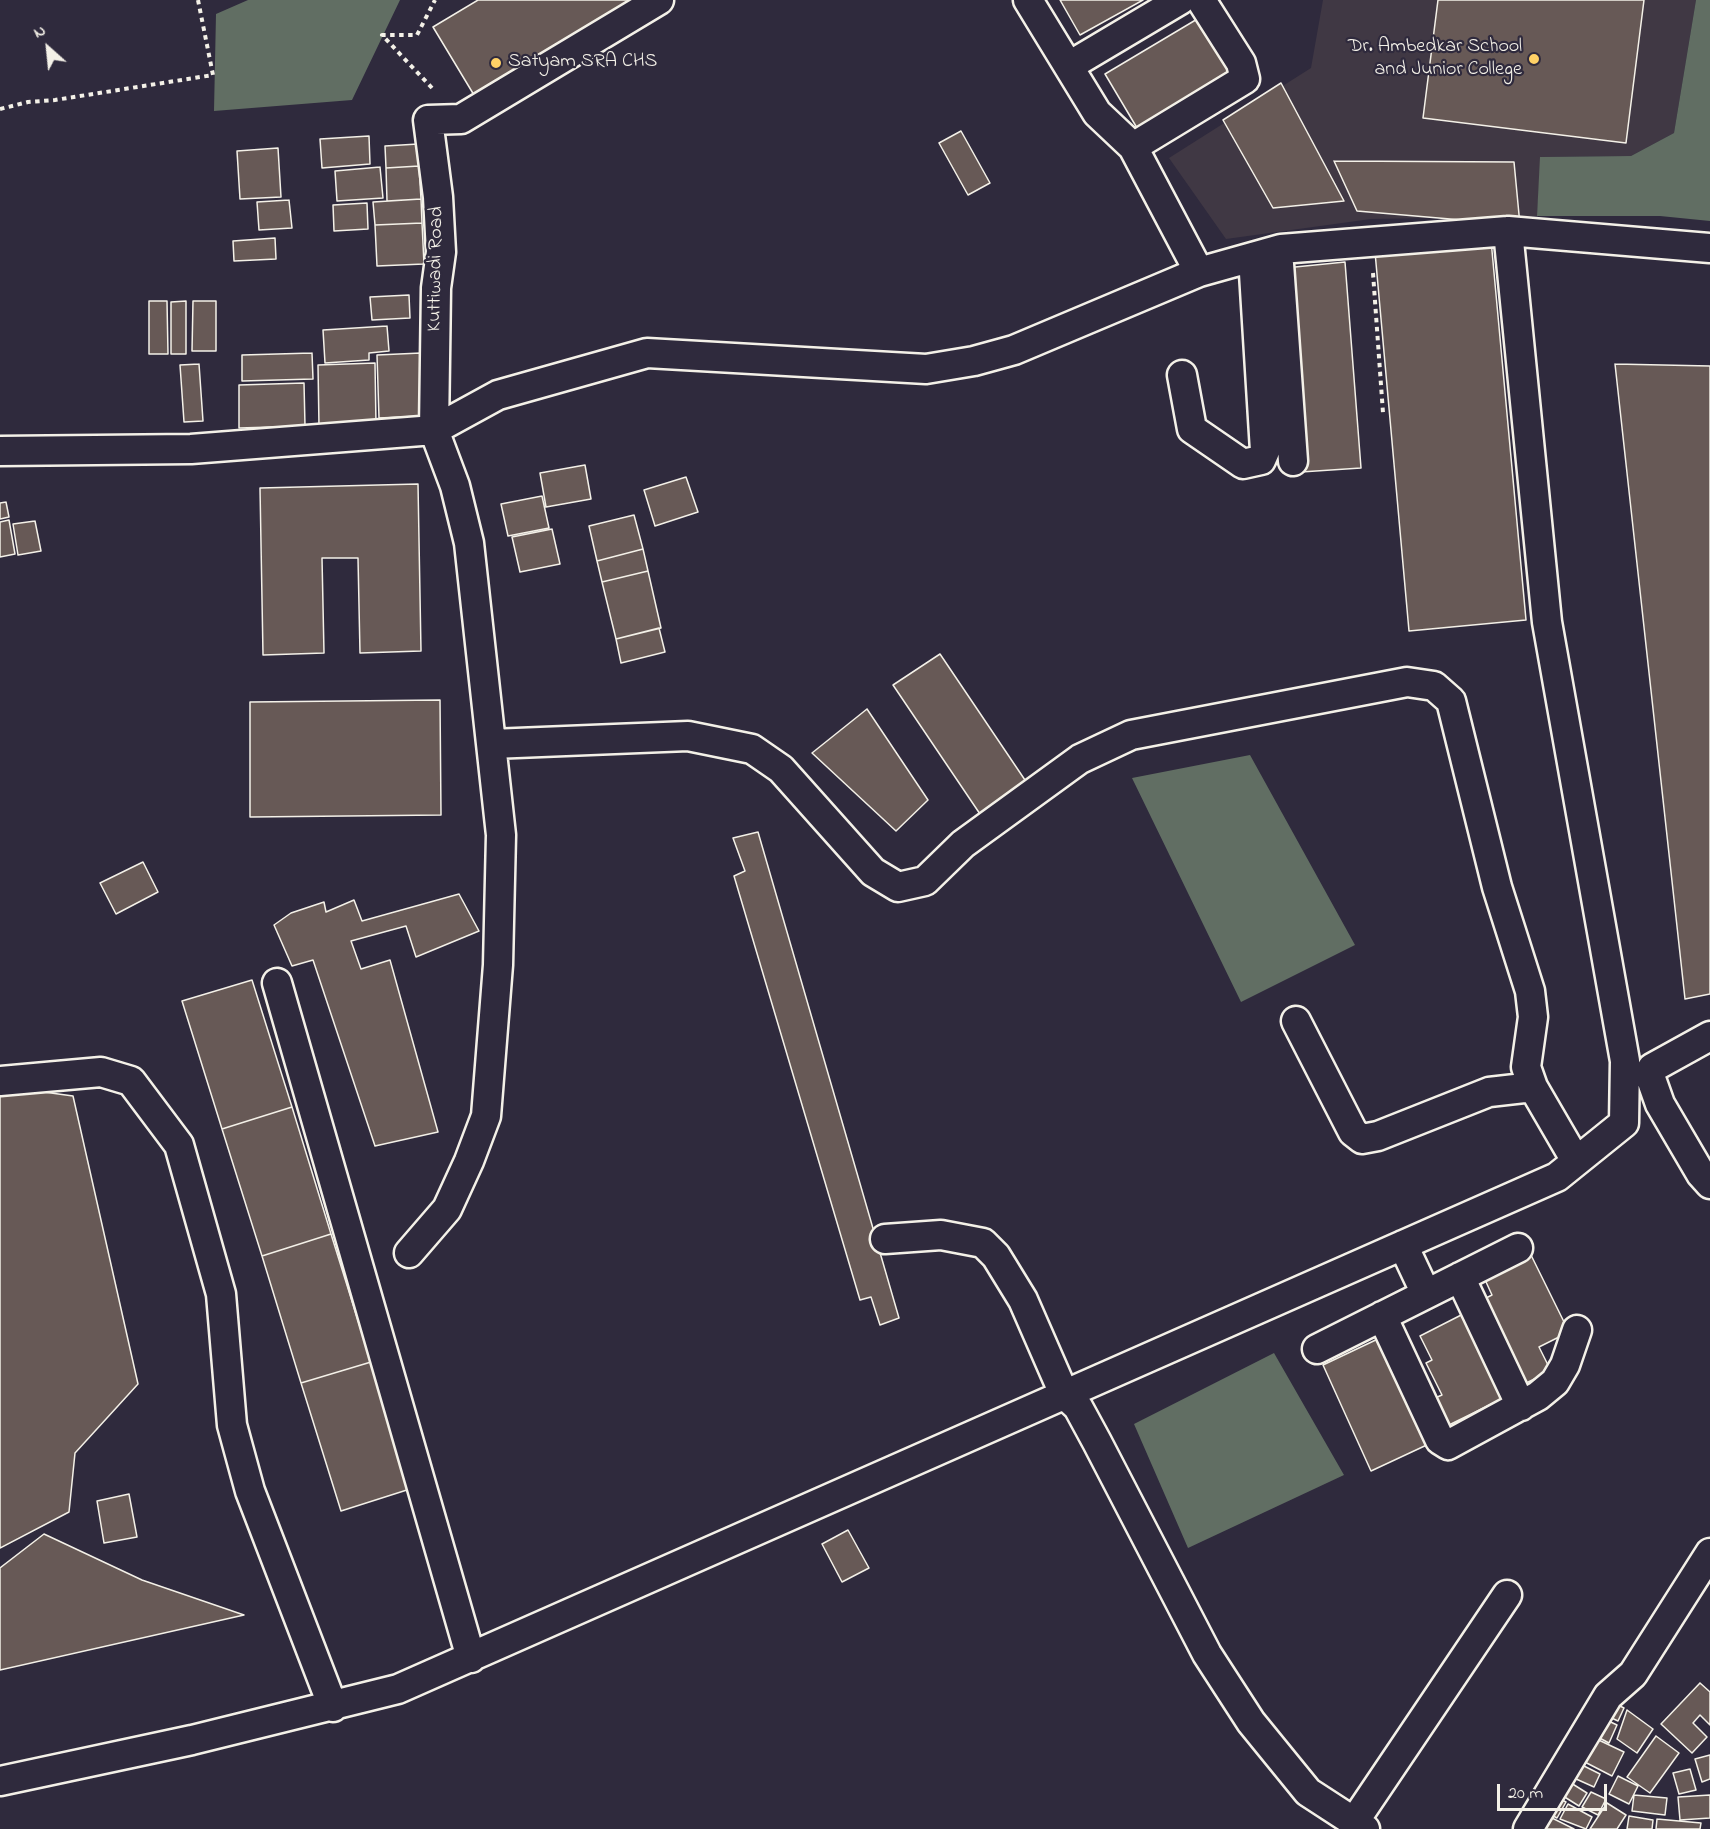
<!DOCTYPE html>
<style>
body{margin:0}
#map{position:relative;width:1710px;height:1829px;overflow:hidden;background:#2f2a3d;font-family:"Indie Flower",sans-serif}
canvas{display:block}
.north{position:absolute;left:18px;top:18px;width:60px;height:60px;-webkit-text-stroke:4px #2f2a3d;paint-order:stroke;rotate:333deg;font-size:16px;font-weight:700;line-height:24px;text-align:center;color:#f4f1e8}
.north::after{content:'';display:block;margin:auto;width:21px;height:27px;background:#f4f1e8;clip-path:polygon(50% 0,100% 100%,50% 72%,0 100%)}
.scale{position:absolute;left:1497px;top:1784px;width:110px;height:27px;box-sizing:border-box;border:3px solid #f4f1e8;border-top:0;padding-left:8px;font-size:18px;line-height:21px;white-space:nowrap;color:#f4f1e8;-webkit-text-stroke:4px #2f2a3d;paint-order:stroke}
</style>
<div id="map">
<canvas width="1710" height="1829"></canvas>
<div class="north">N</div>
<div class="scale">20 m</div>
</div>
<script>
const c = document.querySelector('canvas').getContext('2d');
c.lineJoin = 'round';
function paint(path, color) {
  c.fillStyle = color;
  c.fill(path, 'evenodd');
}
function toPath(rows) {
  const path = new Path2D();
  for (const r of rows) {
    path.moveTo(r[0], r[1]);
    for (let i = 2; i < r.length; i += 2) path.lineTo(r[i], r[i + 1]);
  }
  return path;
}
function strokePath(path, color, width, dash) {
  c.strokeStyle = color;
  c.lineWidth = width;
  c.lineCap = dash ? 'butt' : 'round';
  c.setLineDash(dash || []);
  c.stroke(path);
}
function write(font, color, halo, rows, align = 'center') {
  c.font = font + ' "Indie Flower",sans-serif';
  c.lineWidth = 4.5;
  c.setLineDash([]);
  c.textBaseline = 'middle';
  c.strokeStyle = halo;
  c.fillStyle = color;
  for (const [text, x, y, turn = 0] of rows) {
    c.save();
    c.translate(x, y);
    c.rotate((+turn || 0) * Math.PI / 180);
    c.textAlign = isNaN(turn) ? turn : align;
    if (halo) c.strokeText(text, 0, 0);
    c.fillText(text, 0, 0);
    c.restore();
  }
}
const built = toPath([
 [1323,0,1696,0,1674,133,1631,156,1541,157,1537,216,1371,219,1226,239,1169,158,1311,68]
]);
const green = toPath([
 [248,0,400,0,352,100,214,111,216,14],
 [1696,0,1710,0,1710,221,1660,216,1537,216,1540,157,1631,156,1674,133],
 [1250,755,1355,945,1241,1002,1132,778],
 [1274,1353,1344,1475,1188,1548,1134,1424]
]);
const building = toPath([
 [478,0,644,0,477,100,433,27,478,0],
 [1060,0,1143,0,1080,35,1060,0],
 [1438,0,1644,0,1626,143,1423,118,1438,0],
 [1199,18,1237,77,1140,133,1105,74,1199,18],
 [1281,83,1344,201,1273,208,1223,120,1281,83],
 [961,131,990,183,968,195,939,143,961,131],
 [369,136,370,164,322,168,320,139,369,136],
 [418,144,419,166,386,168,385,146,418,144],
 [278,148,281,197,240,199,237,151,278,148],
 [1334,161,1514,162,1520,225,1357,211,1334,161],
 [419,166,421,199,387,201,386,168,419,166],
 [380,167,383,198,337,201,335,171,380,167],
 [421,199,422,223,375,225,373,202,421,199],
 [289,200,292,228,259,230,257,202,289,200],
 [367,203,368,229,334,231,333,205,367,203],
 [422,223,424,264,377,266,375,225,422,223],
 [275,238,276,259,234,261,233,241,275,238],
 [1491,240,1526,620,1409,631,1375,252,1491,240],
 [1345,262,1361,468,1301,472,1285,268,1345,262],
 [409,295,410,318,372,320,370,297,409,295],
 [149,301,167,301,168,354,149,354,149,301],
 [186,301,186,354,171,354,171,302,186,301],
 [193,301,216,301,216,351,192,351,193,301],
 [387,326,389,351,369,353,369,360,325,363,323,330,387,326],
 [312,353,313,379,242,381,242,355,312,353],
 [421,353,422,416,379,418,377,355,421,353],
 [375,363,376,425,319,427,318,365,375,363],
 [199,364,203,421,184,422,180,365,199,364],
 [1615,364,1710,366,1710,994,1685,999,1615,364],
 [304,383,305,426,239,428,239,385,304,383],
 [585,465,591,499,546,507,540,473,585,465],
 [686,477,698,512,655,526,644,490,686,477],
 [418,484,421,651,360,653,358,558,322,558,324,653,263,655,260,488,418,484],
 [542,496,549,528,508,536,501,504,542,496],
 [6,502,9,517,0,519,0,503,6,502],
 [634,515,643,549,597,561,589,526,634,515],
 [9,520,15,554,0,557,0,522,9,520],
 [35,521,41,551,18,555,13,524,35,521],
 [552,529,560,564,520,572,512,537,552,529],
 [643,549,648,571,602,582,597,561,643,549],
 [648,571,661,628,616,639,602,582,648,571],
 [659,628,665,652,621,663,616,639,659,628],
 [940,654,1027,783,980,814,893,685,940,654],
 [440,700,441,815,250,817,250,702,440,700],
 [867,709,928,800,896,831,812,753,867,709],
 [758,832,899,1318,880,1325,871,1297,860,1300,734,876,745,871,733,838,758,832],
 [143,862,158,892,116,914,100,883,143,862],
 [459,894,479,931,416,957,406,926,351,941,361,969,390,960,438,1132,375,1146,313,960,292,966,274,925,291,913,324,902,326,912,354,900,362,921,459,894],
 [252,980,292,1107,222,1129,182,1001,252,980],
 [0,1086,73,1096,138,1384,75,1453,69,1512,0,1548,0,1086],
 [292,1107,331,1234,262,1256,222,1129,292,1107],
 [331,1234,371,1362,301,1383,262,1256,331,1234],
 [1528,1249,1569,1332,1539,1347,1551,1371,1520,1386,1484,1299,1492,1295,1481,1271,1528,1249],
 [1469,1311,1510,1395,1449,1425,1435,1398,1442,1395,1426,1363,1432,1360,1420,1336,1469,1311],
 [1382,1337,1431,1443,1371,1471,1323,1365,1382,1337],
 [371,1362,410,1489,341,1511,301,1383,371,1362],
 [129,1494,137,1537,104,1543,97,1501,129,1494],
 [848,1530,869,1568,842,1582,822,1544,848,1530],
 [44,1534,142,1580,244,1615,0,1670,0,1568,44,1534],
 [1700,1683,1710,1692,1710,1725,1700,1715,1693,1723,1707,1737,1692,1753,1661,1724,1700,1683],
 [1608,1700,1624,1708,1618,1721,1601,1713,1608,1700],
 [1627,1710,1653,1729,1637,1753,1617,1739,1627,1710],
 [1598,1716,1617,1725,1609,1743,1590,1733,1598,1716],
 [1586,1734,1624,1752,1612,1776,1575,1757,1586,1734],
 [1656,1736,1679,1753,1650,1793,1627,1777,1656,1736],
 [1710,1755,1710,1779,1702,1782,1695,1759,1710,1755],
 [1572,1760,1600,1774,1594,1787,1565,1774,1572,1760],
 [1690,1769,1696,1790,1679,1794,1673,1773,1690,1769],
 [1618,1776,1638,1786,1629,1804,1609,1794,1618,1776],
 [1563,1778,1587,1793,1579,1806,1555,1791,1563,1778],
 [1591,1792,1606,1799,1598,1815,1582,1807,1591,1792],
 [1552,1795,1566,1802,1557,1818,1544,1811,1552,1795],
 [1634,1795,1667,1798,1665,1815,1632,1811,1634,1795],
 [1710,1795,1710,1818,1680,1820,1678,1797,1710,1795],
 [1607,1803,1626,1815,1617,1829,1590,1829,1607,1803],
 [1568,1804,1592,1817,1586,1829,1560,1819,1568,1804],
 [1542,1813,1574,1829,1537,1829,1542,1813],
 [1629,1816,1653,1820,1652,1829,1627,1829,1629,1816],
 [1657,1819,1701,1823,1700,1829,1656,1829,1657,1819]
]);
const path = toPath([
 [432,88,382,35,417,35,435,0],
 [0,109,28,102,55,100,213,75,198,0],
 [1373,273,1383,413]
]);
const minor = toPath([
 [1028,0,1097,113,1133,147,1199,272],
 [1069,66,1180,0],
 [1133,147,1245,79,1241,63,1201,0],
 [1278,250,1293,461],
 [1182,375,1192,429,1243,464,1261,460,1265,451,1253,257],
 [0,451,191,449,434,430,498,395,647,353,926,369,974,361,1014,350,1199,272,1281,249,1508,231,1710,248],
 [492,744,688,736,752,749,781,769,873,872,898,887,925,881,963,844,1080,759,1131,735,1407,682,1434,686,1451,701,1497,887,1530,991,1533,1017,1526,1067,1533,1087,1576,1161],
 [277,983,471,1658],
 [1296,1021,1353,1132,1362,1139,1378,1136,1489,1092,1533,1087],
 [1710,1036,1652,1068,1649,1073,1660,1104,1701,1174,1710,1184],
 [0,1081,101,1072,131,1081,179,1145,221,1294,232,1425,250,1491,333,1707],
 [885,1239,941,1235,983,1243,996,1256,1023,1300,1064,1394,1078,1407,1097,1442,1207,1654,1251,1722,1308,1792,1365,1829],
 [1403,1245,1426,1294],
 [409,1253,447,1209,469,1161,486,1116,498,965,501,835,469,543,455,486,434,430,436,288,441,252,438,197,428,120,461,119,659,0],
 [1460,1277,1521,1406],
 [1382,1316,1440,1440,1448,1445,1538,1396,1555,1382,1565,1365,1577,1330],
 [1317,1349,1518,1248],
 [0,1781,192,1740,398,1689,1557,1177,1624,1123,1625,1061,1547,622,1508,231],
 [1354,1822,1507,1595],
 [1528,1829,1608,1696,1633,1674,1710,1553]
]);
const markers = [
 [1534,59,6,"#ffd166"],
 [496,63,6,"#ffd166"]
];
const poiNames = [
 ["Dr. Ambedkar School",1522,48],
 ["and Junior College",1522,71],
 ["Satyam SRA CHS",508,63,"left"]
];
const streetNames = [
 ["Kuttiwadi Road",437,269,-89]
];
paint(built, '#403844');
paint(green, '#616e63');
paint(building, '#675956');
strokePath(building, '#f4f1e8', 1.5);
strokePath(minor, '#f4f1e8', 33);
strokePath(path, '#f4f1e8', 4, [4.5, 4.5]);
strokePath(minor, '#2f2a3d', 28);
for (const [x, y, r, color] of markers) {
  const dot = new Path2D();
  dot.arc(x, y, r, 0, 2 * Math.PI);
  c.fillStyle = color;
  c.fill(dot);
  strokePath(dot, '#2f2a3d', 2);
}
write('20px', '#f4f1e8', '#2f2a3d', poiNames, 'right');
write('20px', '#f4f1e8', '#2f2a3d', streetNames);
</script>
